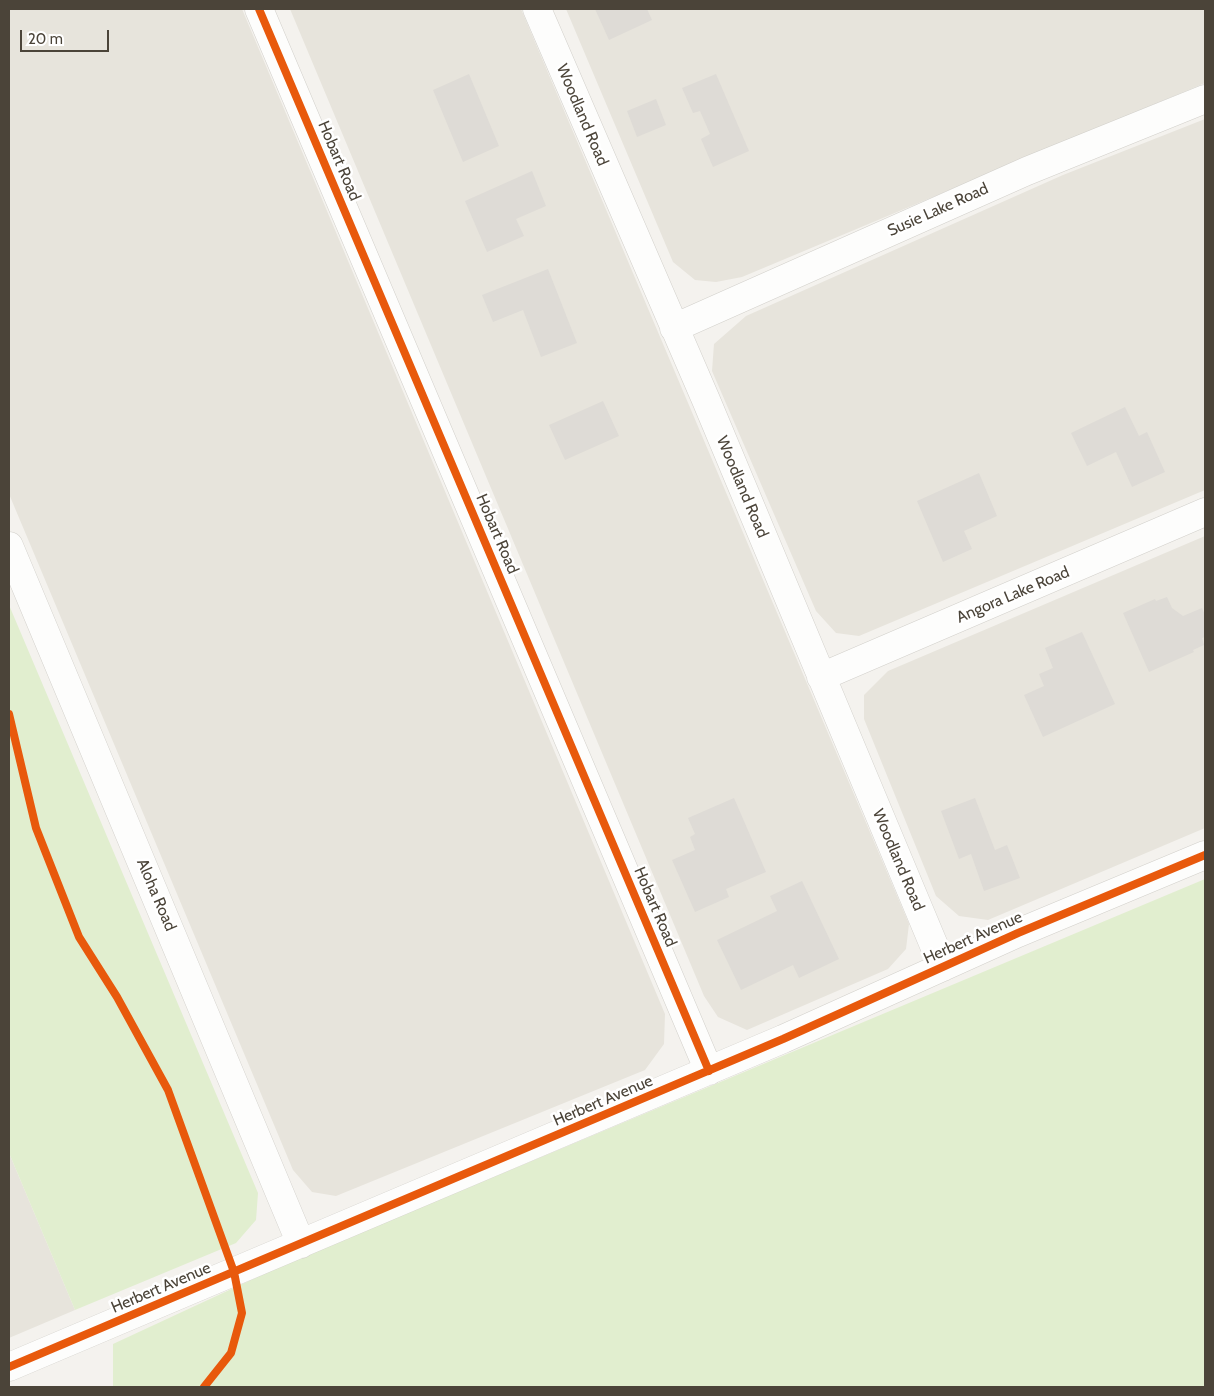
<!DOCTYPE html>
<style>
body{margin:0}
#map{position:relative;width:1214px;height:1396px;overflow:hidden;background:#f4f2ee;font-family:Cabin,sans-serif}
canvas{display:block}
.frame{position:absolute;inset:0;border:10px solid #4b4439;pointer-events:none}
.scale{position:absolute;left:20px;top:30px;width:89px;height:22px;box-sizing:border-box;border:2px solid #4b4439;border-top:0;padding-left:6px;font-size:15px;line-height:18px;white-space:nowrap;color:#4b4439;-webkit-text-stroke:4px #fff;paint-order:stroke}
</style>
<div id="map">
<canvas width="1214" height="1396"></canvas>
<div class="frame"></div>
<div class="scale">20 m</div>
</div>
<script>
const c = document.querySelector('canvas').getContext('2d');
c.lineJoin = 'round';
function paint(path, color) {
  c.fillStyle = color;
  c.fill(path, 'evenodd');
}
function toPath(rows) {
  const path = new Path2D();
  for (const r of rows) {
    path.moveTo(r[0], r[1]);
    for (let i = 2; i < r.length; i += 2) path.lineTo(r[i], r[i + 1]);
  }
  return path;
}
function strokePath(path, color, width, dash) {
  c.strokeStyle = color;
  c.lineWidth = width;
  c.lineCap = dash ? 'butt' : 'round';
  c.setLineDash(dash || []);
  c.stroke(path);
}
function write(font, color, halo, rows, align = 'center') {
  c.font = font + ' Cabin,sans-serif';
  c.lineWidth = 5;
  c.setLineDash([]);
  c.textBaseline = 'middle';
  c.strokeStyle = halo;
  c.fillStyle = color;
  for (const [text, x, y, turn = 0] of rows) {
    c.save();
    c.translate(x, y);
    c.rotate((+turn || 0) * Math.PI / 180);
    c.textAlign = isNaN(turn) ? turn : align;
    if (halo) c.strokeText(text, 0, 0);
    c.fillText(text, 0, 0);
    c.restore();
  }
}
const residential = toPath([
 [9,9,242,9,665,1014,664,1044,645,1070,336,1196,312,1192,293,1170,9,494],
 [290,9,521,9,909,924,906,949,888,969,747,1030,718,1017,704,996],
 [566,9,1205,9,1205,83,742,277,716,282,695,280,673,262],
 [1205,119,1205,490,859,636,836,633,816,611,712,371,714,344,746,316,1063,175],
 [1205,536,1205,828,988,920,959,916,936,896,864,719,864,695,888,671],
 [9,1153,75,1310,9,1338]
]);
const green = toPath([
 [9,605,258,1193,256,1220,236,1243,75,1310,9,1153],
 [1205,879,1205,1387,113,1387,113,1344,281,1266]
]);
const building = toPath([
 [595,9,647,9,652,20,609,40],
 [469,74,499,146,463,162,433,90],
 [716,74,749,151,713,167,701,139,710,134,700,111,693,113,682,88],
 [656,99,666,125,637,137,627,111],
 [532,171,546,206,516,219,524,236,487,252,465,201],
 [548,269,577,343,541,357,523,310,493,322,482,295],
 [603,401,619,436,565,460,549,425],
 [1125,407,1139,436,1147,432,1165,472,1132,487,1116,452,1087,466,1071,433],
 [979,473,997,516,964,531,972,549,943,562,917,501],
 [1167,597,1172,608,1183,616,1202,608,1205,615,1205,637,1202,638,1204,645,1193,650,1194,652,1149,672,1123,613,1155,599,1156,601],
 [1082,632,1115,704,1043,737,1024,695,1044,686,1039,674,1053,668,1045,648],
 [734,798,766,872,726,889,729,897,695,912,672,860,695,850,690,837,695,834,688,818],
 [975,798,995,850,1007,845,1020,878,984,891,971,854,959,859,941,811],
 [802,881,839,959,799,978,793,965,741,990,717,940,777,911,770,896]
]);
const street = toPath([
 [259,9,709,1071],
 [537,9,706,400,943,967],
 [674,328,1027,171,1205,99],
 [9,546,301,1244],
 [821,677,1205,512],
 [9,1367,783,1039,1018,933,1205,855]
]);
const cycleway = toPath([
 [259,9,709,1071],
 [9,714,36,828,79,937,117,997,168,1090,234,1272,242,1313,231,1353,204,1387],
 [9,1367,783,1039,1018,933,1205,855]
]);
const streetNames = [
 ["Woodland Road",582,115,67],
 ["Hobart Road",339,161,67],
 ["Susie Lake Road",938,210,-24],
 ["Woodland Road",742,487,67],
 ["Hobart Road",497,534,67],
 ["Angora Lake Road",1013,595,-23],
 ["Woodland Road",898,860,67],
 ["Aloha Road",156,895,67],
 ["Hobart Road",655,907,67],
 ["Herbert Avenue",973,938,-24],
 ["Herbert Avenue",603,1101,-23],
 ["Herbert Avenue",161,1288,-23]
];
paint(residential, '#e7e4dc');
paint(green, '#e1eecf');
paint(building, '#dedbd6');
strokePath(street, '#d2d0cb', 29);
strokePath(street, '#fdfdfc', 28);
strokePath(cycleway, '#e8590c', 8);
write('16px', '#4b4439', '#fff', streetNames);
</script>
